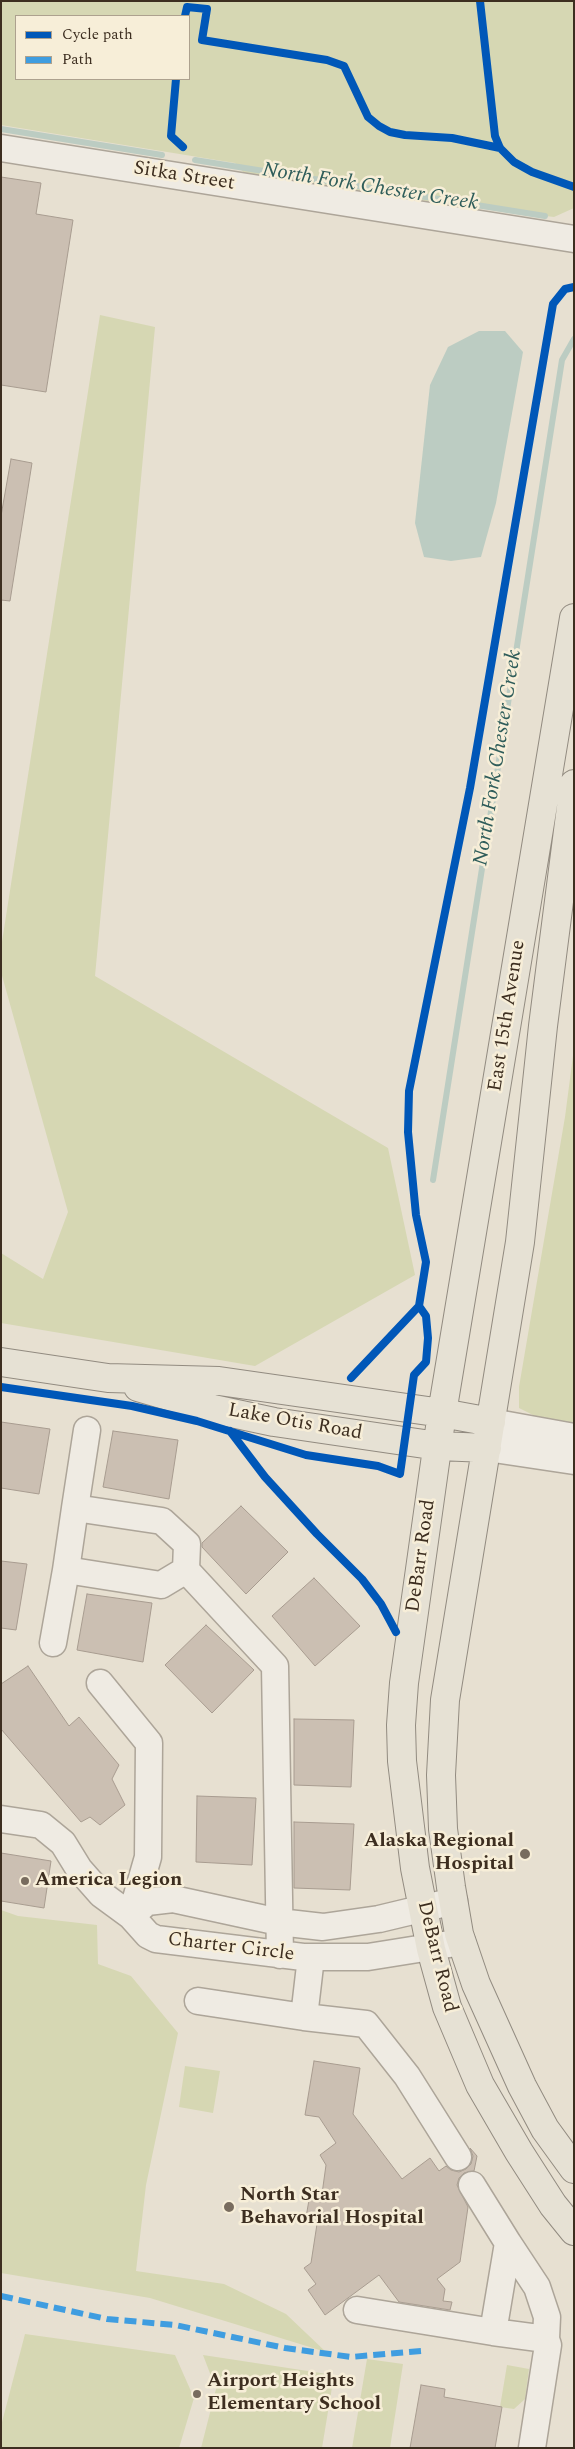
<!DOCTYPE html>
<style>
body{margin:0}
#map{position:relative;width:575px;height:2449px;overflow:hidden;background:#e7e0d1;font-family:Spectral,serif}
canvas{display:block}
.frame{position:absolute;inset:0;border:2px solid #3d2e20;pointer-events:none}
.legend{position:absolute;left:15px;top:15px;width:175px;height:65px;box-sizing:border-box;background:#f7eed8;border:1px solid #ada18e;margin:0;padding:6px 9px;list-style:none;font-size:15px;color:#3d2e20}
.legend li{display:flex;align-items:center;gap:10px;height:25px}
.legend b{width:25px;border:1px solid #ada18e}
</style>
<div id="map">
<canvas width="575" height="2449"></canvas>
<div class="frame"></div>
<ul class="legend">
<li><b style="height:6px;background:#0057b8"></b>Cycle path</li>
<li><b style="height:6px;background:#3f9de0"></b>Path</li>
</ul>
</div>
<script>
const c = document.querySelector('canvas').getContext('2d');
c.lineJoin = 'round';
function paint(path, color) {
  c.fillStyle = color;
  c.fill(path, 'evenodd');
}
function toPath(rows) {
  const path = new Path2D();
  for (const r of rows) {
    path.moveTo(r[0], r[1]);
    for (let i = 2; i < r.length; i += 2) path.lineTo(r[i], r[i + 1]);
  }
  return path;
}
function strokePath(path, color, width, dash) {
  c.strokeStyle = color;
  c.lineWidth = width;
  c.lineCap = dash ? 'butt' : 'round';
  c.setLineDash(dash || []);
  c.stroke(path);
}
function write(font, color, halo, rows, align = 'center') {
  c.font = font + ' Spectral,serif';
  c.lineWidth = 5;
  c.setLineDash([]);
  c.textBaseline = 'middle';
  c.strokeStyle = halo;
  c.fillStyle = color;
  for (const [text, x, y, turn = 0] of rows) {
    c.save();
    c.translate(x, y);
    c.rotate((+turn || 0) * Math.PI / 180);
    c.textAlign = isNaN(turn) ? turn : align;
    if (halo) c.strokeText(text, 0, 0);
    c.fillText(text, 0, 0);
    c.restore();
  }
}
const green = toPath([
 [1,1,574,1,574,208,554,217,439,203,244,173,235,163,1,125],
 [189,16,189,79,16,79,16,16],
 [100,315,155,327,95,976,388,1148,415,1275,255,1366,1,1323,1,1253,43,1279,68,1212,1,972,1,948],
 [574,1048,574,1425,537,1417,519,1408,519,1387,565,1117],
 [1,1910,18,1916,97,1925,98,1964,131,1976,178,2033,146,2185,136,2271,224,2284,286,2314,326,2352,150,2298,1,2273],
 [185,2066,220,2071,213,2113,179,2107],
 [25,2334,175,2355,194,2398,179,2448,1,2448,1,2426],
 [203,2355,334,2375,322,2448,201,2448,216,2389],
 [367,2359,403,2364,390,2448,352,2448],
 [507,2365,529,2369,525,2399,514,2409,500,2407]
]);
const water = toPath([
 [479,331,505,331,523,352,496,503,481,557,451,561,424,557,415,523,430,385,448,347]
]);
const stream = toPath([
 [1,129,162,155],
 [195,160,545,216],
 [433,1180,562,360,574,339]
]);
const building = toPath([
 [1,177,41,183,36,214,73,220,46,392,1,385,1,177],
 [11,459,32,463,10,601,1,600,1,516,11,459],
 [1,1422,50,1429,39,1494,1,1488,1,1422],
 [113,1431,178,1440,169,1499,103,1487,113,1431],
 [241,1506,288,1552,246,1594,202,1547,202,1543,241,1506],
 [1,1561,27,1564,16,1630,1,1628,1,1561],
 [314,1578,360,1626,315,1666,272,1616,314,1578],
 [87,1594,152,1603,143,1662,77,1650,87,1594],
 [206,1625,254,1670,212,1713,165,1665,206,1625],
 [28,1666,69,1726,79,1717,119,1765,112,1779,125,1805,100,1825,90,1817,81,1822,1,1729,1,1684,28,1666],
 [294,1719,354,1720,351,1787,294,1785,294,1719],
 [197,1796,256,1798,252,1865,196,1862,197,1796],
 [294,1822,354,1824,350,1890,294,1888,294,1822],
 [1,1853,51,1861,44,1908,1,1901,1,1853],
 [314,2061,360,2068,353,2114,402,2179,430,2158,439,2171,446,2166,451,2170,459,2172,466,2169,471,2164,473,2156,470,2148,477,2156,474,2171,464,2173,459,2178,457,2185,468,2207,460,2262,437,2279,445,2289,443,2301,452,2302,450,2310,399,2302,379,2275,325,2315,308,2290,316,2284,304,2268,311,2263,317,2224,305,2223,309,2200,321,2201,326,2165,320,2155,336,2143,319,2117,305,2115,314,2061],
 [421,2385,445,2389,444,2397,502,2407,495,2448,410,2448,421,2385]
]);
const minor = toPath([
 [1,148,574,239],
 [491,1422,574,1437],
 [487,1448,574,1461],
 [75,1508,87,1430],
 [186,1570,161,1585,66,1570,75,1508,162,1521,187,1544,186,1570,275,1666,280,1955],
 [53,1643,66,1570],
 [1,1819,41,1825,63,1843,79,1869,101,1894,131,1916,148,1857,149,1743,100,1683],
 [454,1901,379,1919,323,1927,279,1922,173,1899,147,1902,131,1916,148,1935,156,1939,303,1957,368,1957,462,1942],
 [198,2001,304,2017,311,1957],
 [304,2017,366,2024,407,2076,458,2157],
 [472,2185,508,2243],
 [357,2310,493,2332],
 [532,2448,548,2345,546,2339,547,2317,537,2287,508,2243,493,2332,546,2339]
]);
const major = toPath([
 [574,618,442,1413,404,1683,401,1725,402,1761,415,1868,431,1949,447,2007,480,2085,519,2152,553,2205,574,2231],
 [574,784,543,1026,520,1242,445,1700,441,1775,443,1829,451,1887,459,1934,476,1984,522,2086,545,2129,574,2169],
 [1,1362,108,1378,219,1381,442,1413,491,1422],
 [138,1387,213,1409,274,1422,438,1446,487,1448]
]);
const quiet = toPath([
 [1,2296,107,2319,175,2325,285,2348,351,2357,421,2351]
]);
const cycleway = toPath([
 [480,1,495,136,500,148,514,162,532,172,574,187],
 [185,16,187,7,207,9,202,40,327,60,344,66,368,117,379,126,390,132,405,135,452,138,500,148],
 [176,79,171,136,183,147],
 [351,1378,419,1306,426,1262,416,1215,408,1132,409,1091,470,788,553,304,565,289,574,287],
 [1,1387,132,1406,197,1421,306,1455,378,1466,400,1474,414,1375,426,1362,428,1338,426,1316,419,1306],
 [230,1431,265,1477,317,1534,362,1579,381,1604,396,1632]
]);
const markers = [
 [525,1854,6,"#786c5e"],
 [25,1881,5,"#786c5e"],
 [229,2207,6,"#786c5e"],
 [197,2394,5,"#786c5e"]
];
const streetNames = [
 ["Sitka Street",184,177,9],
 ["East 15th Avenue",508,1016,-81],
 ["Lake Otis Road",295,1423,10],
 ["DeBarr Road",422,1556,-82],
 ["Charter Circle",231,1948,7],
 ["DeBarr Road",436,1957,76]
];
const poiNames = [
 ["Alaska Regional",514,1842,"right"],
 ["Hospital",514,1865,"right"],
 ["America Legion",35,1881],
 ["North Star",240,2196],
 ["Behavorial Hospital",240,2219],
 ["Airport Heights",207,2382],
 ["Elementary School",207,2405]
];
const waterNames = [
 ["North Fork Chester Creek",370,188,9],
 ["North Fork Chester Creek",499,758,-81]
];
paint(green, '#d6d7b3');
paint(water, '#bcccc2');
strokePath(stream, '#bcccc2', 6);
paint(building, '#cbbfb2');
strokePath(building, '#a89c90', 1);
strokePath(minor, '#ada599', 29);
strokePath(major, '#928b80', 30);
strokePath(minor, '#efebe3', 26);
strokePath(major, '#e6e1d4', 28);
strokePath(quiet, '#3f9de0', 6, [12, 6]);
strokePath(cycleway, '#0057b8', 8);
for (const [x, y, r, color] of markers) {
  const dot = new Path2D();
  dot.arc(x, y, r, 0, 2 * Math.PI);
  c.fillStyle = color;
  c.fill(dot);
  strokePath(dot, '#f7eed8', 2);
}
write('20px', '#3d2e20', '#f7eed8', streetNames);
write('bold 20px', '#3d2e20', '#f7eed8', poiNames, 'left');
write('italic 21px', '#2f5d5a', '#f7eed8', waterNames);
</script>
